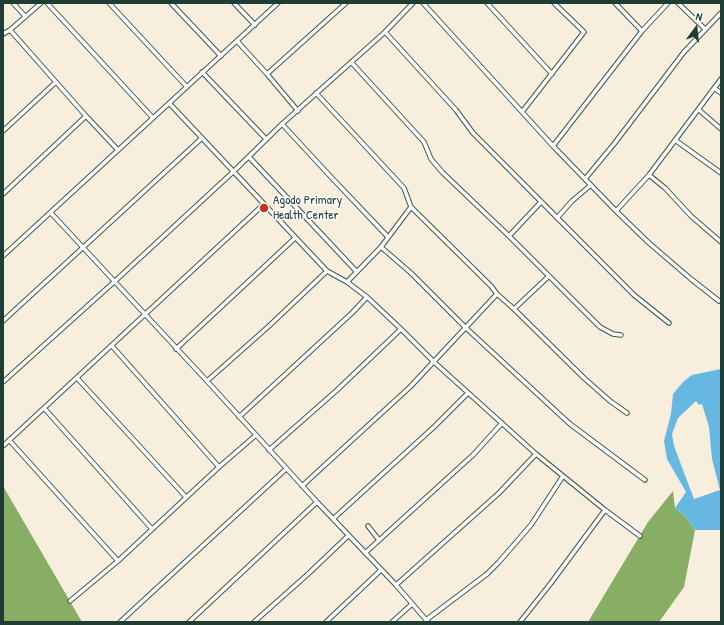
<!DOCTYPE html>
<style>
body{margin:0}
#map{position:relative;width:724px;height:625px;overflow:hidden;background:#f7eedd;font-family:"Patrick Hand",sans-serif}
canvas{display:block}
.frame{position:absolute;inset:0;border:4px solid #1f3d34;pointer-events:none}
.north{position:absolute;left:676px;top:8px;width:40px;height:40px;-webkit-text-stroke:3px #fff;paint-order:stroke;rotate:15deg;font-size:11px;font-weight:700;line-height:16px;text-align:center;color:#1f3d34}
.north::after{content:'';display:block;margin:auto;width:14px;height:18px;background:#1f3d34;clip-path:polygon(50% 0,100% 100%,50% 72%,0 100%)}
</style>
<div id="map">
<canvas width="724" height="625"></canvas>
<div class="frame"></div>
<div class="north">N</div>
</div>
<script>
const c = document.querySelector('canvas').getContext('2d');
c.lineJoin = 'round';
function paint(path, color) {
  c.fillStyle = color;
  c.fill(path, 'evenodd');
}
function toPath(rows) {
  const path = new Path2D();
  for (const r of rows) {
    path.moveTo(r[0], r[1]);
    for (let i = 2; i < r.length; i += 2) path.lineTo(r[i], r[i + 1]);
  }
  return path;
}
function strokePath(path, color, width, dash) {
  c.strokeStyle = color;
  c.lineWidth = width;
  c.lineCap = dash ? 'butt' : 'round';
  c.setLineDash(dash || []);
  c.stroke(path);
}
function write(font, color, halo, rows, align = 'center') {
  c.font = font + ' "Patrick Hand",sans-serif';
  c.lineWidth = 3;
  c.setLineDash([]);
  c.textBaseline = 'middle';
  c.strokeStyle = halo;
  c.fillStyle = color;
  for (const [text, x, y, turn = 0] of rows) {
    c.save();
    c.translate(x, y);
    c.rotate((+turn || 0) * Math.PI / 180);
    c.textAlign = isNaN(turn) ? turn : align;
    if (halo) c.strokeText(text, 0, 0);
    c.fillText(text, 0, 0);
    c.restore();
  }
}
const forest = toPath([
 [3,486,82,622,3,622],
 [673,491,675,508,685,516,695,530,684,587,659,622,588,622,648,522]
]);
const water = toPath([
 [721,369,721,530,695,530,685,516,675,508,686,492,667,459,664,441,671,414,673,394,684,381,692,375],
 [696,401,699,405,702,404,709,427,712,459,720,490,694,499,674,446,672,434,678,418]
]);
const street = toPath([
 [13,3,25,16],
 [47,3,153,118],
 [109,3,187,87],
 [171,3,221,56],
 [234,3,255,25],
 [423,3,553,146,616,211,649,243,691,279,719,301],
 [487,3,552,74],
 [615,3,642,31],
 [678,3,705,29],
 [10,30,86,116,118,150],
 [385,32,456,110,473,133,634,295,669,323],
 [3,34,10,30,41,3],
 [237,41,267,74,298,111],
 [351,62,424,142,431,159,442,172,509,236,600,327,613,334,621,335],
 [202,72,266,139],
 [267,74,346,3],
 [714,88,721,93],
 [316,93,404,188,411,207,491,286,497,294,514,309,584,378,610,401,627,413],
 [170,104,327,271,347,282,367,297,401,329,434,362,536,454,605,510,640,536],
 [699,110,721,129],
 [522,112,584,32,554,3],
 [282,124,331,177,388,237],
 [3,131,56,82],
 [675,140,721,173],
 [553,146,642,31,668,3],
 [249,157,357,272],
 [649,175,665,188,691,216,721,242],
 [585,179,614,144,684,52,721,13],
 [3,194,86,116],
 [616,211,649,175,721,79],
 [51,213,207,381,317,502,396,585,428,622],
 [557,218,572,201,591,185],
 [509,236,541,202],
 [381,247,411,273,466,328,570,424,645,480],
 [3,256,278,3],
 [347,282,381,247,411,207],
 [514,309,549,276],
 [3,321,202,138],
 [112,346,219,467],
 [176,349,295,238],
 [77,378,186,497],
 [207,381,269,326,327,271],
 [3,382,114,282,233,172,282,124,385,32,413,3],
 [44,408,152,529],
 [239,417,352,313,367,297],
 [9,440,118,561],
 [3,446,264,204],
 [269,450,336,391,401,329],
 [302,486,410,387,497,294],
 [333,519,435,426,468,393],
 [368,526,379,540],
 [365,553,473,455,502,423],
 [396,585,499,493,536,454],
 [70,601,118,561,219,467,256,435],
 [426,620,487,574,499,562,531,525,563,476],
 [120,622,286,469],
 [189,622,317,502],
 [254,622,307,575,348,536],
 [326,622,381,570],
 [392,622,412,604],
 [520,622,551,583,605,510]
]);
const markers = [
 [264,208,5,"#c8321e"]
];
const poiNames = [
 ["Agodo Primary",273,201],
 ["Health Center",273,216]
];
paint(forest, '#87ae64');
paint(water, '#66b7e1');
strokePath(street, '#3f584d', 5.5);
strokePath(street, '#fff', 3.5);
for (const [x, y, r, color] of markers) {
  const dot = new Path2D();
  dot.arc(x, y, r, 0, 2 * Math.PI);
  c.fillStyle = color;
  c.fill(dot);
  strokePath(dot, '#fff', 1.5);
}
write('13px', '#1f3d34', '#fff', poiNames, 'left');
</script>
